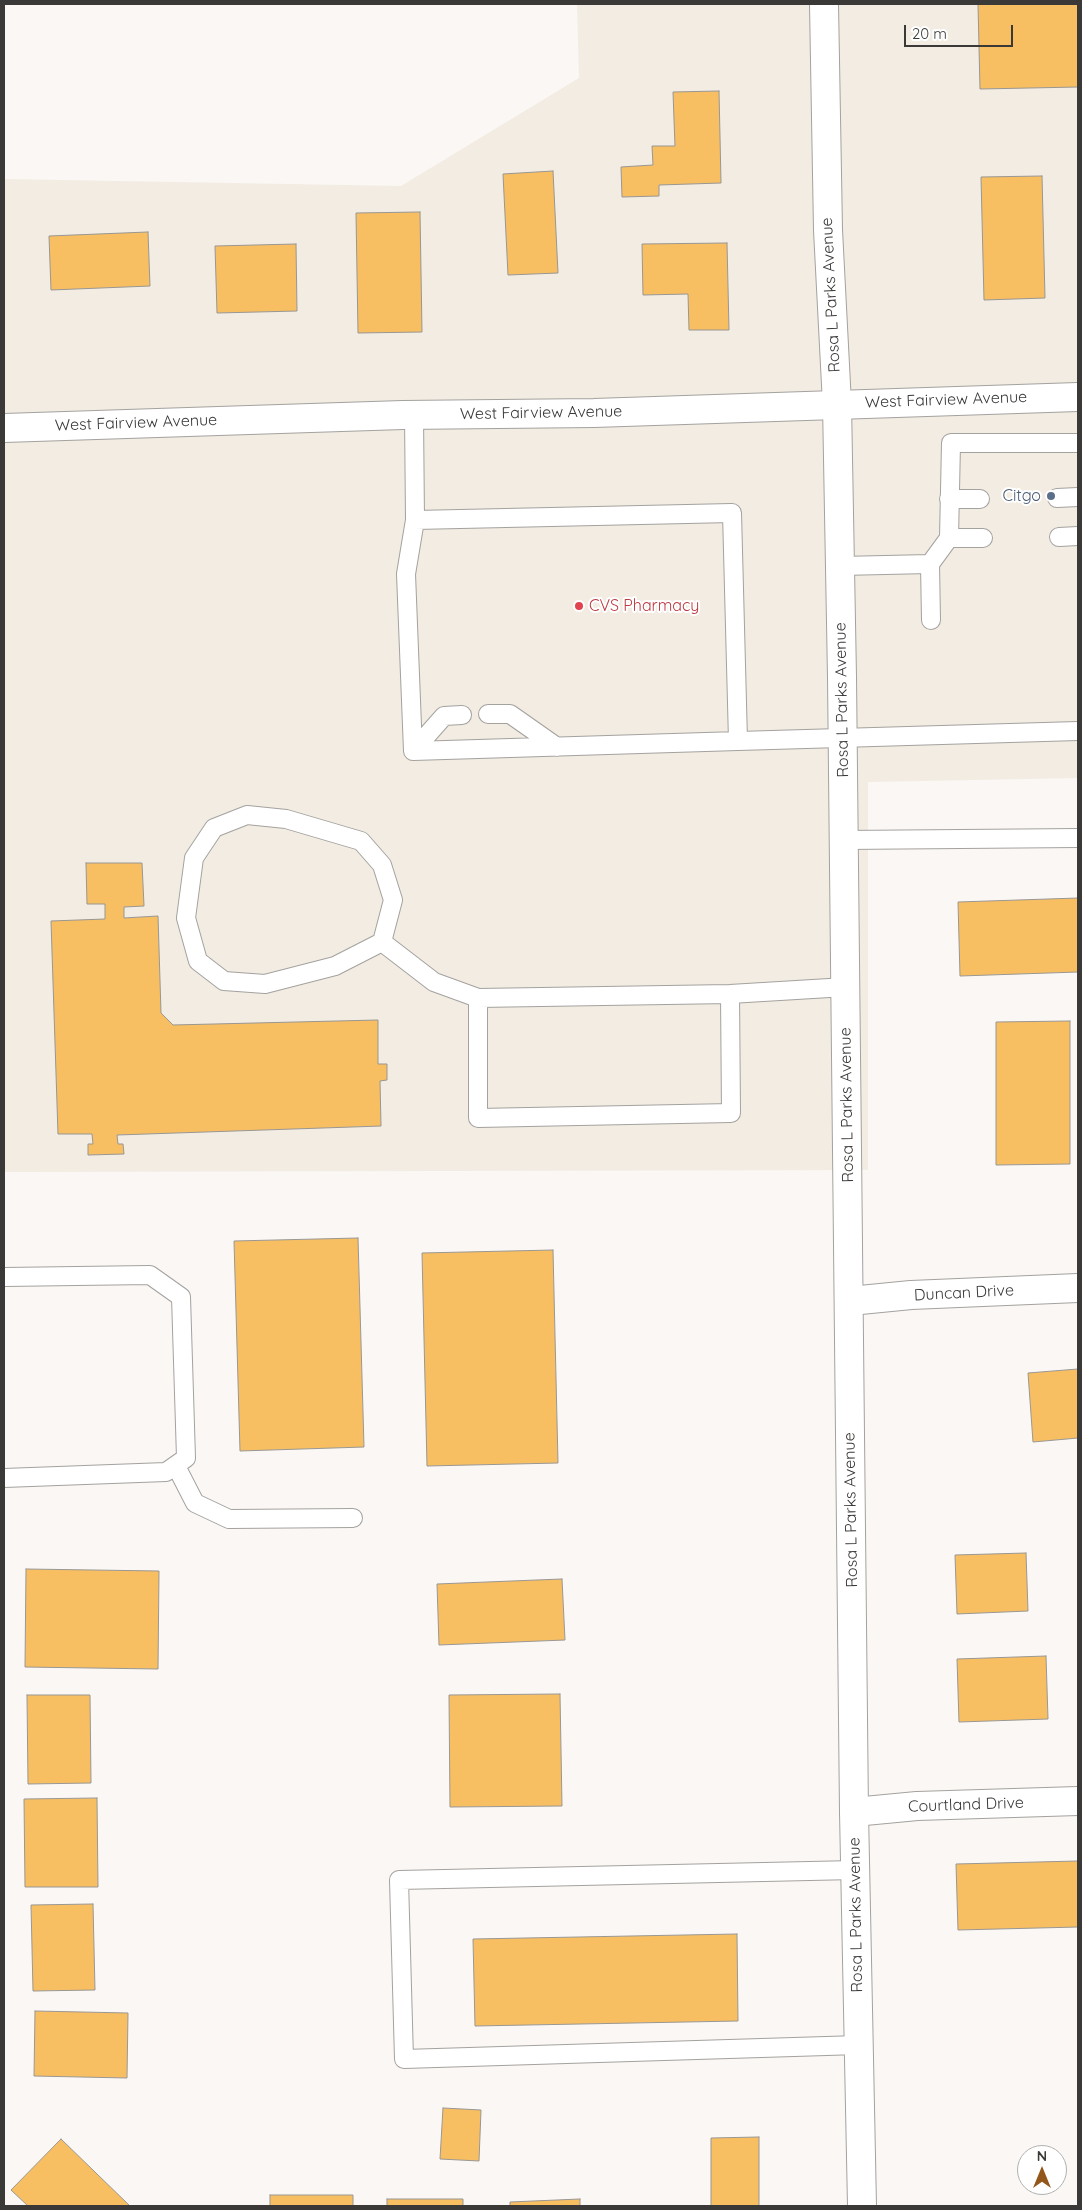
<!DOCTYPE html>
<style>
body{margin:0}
#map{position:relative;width:1082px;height:2210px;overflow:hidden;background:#faf7f4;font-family:Quicksand,sans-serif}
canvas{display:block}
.frame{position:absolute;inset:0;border:5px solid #3a3937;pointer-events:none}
.north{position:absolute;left:1017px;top:2145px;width:50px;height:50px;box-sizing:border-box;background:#fff;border:1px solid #b0b0af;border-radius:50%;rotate:0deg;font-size:14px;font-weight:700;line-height:20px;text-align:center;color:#3a3937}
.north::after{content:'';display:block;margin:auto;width:18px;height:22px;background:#94571b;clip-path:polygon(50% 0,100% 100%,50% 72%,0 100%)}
.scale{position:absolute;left:904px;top:25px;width:109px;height:22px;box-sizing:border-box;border:2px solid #3a3937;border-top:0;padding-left:6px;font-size:15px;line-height:18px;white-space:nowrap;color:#3a3937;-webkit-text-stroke:4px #fff;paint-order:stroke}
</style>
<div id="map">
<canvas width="1082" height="2210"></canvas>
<div class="frame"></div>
<div class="north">N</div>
<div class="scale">20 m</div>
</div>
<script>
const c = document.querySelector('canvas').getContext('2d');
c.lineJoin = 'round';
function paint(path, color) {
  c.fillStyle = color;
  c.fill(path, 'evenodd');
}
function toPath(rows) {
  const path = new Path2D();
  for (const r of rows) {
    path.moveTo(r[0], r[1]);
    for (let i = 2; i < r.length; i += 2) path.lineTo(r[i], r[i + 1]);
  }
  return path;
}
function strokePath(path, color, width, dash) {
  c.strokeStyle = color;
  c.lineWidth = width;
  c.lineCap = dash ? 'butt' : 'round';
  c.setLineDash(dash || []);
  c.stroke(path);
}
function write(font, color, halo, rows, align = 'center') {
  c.font = font + ' Quicksand,sans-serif';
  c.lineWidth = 4;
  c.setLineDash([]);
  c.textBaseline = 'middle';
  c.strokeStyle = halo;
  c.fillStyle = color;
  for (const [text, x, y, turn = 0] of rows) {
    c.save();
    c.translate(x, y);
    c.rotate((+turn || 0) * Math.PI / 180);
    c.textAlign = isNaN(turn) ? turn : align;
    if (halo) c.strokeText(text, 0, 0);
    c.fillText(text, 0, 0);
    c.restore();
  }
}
const built = toPath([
 [577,4,1078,4,1078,778,868,782,868,1170,4,1172,4,179,401,186,579,78]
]);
const building = toPath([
 [978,4,1078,4,1078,87,980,89,978,4],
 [719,91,721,183,659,185,659,196,622,197,621,167,653,165,652,146,675,146,673,92,719,91],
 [553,171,558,273,508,275,503,174,553,171],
 [1042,176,1045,298,984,300,981,177,1042,176],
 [420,212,422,332,358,333,356,213,420,212],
 [148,232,150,286,51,290,49,236,148,232],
 [727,243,729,330,689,330,688,294,643,295,642,244,727,243],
 [296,244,297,311,217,313,215,246,296,244],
 [86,863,142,863,144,906,124,907,124,918,158,916,161,1013,173,1025,378,1020,378,1064,387,1064,387,1080,380,1081,381,1126,117,1135,118,1144,123,1144,124,1154,88,1155,88,1144,93,1144,92,1134,58,1134,51,921,105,919,105,904,87,904,86,863],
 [1078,898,1078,972,960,976,958,902,1078,898],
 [1070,1021,1070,1164,996,1165,996,1022,1070,1021],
 [358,1238,364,1447,240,1451,234,1241,358,1238],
 [553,1250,558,1463,427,1466,422,1253,553,1250],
 [1078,1369,1078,1438,1033,1442,1028,1373,1078,1369],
 [1026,1553,1028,1611,957,1614,955,1555,1026,1553],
 [26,1569,159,1571,158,1669,25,1667,26,1569],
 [562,1579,565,1640,439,1645,437,1584,562,1579],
 [1046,1656,1048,1719,959,1722,957,1659,1046,1656],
 [560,1694,562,1806,450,1807,449,1695,560,1694],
 [27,1695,90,1695,91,1783,28,1784,27,1695],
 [97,1798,98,1887,25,1887,24,1799,97,1798],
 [1078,1861,1078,1927,958,1930,956,1864,1078,1861],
 [93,1904,95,1990,33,1991,31,1905,93,1904],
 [737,1934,738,2021,475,2026,473,1939,737,1934],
 [35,2011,128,2013,127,2078,34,2076,35,2011],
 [443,2108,481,2110,479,2161,440,2159,443,2108],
 [759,2137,759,2206,711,2206,711,2138,759,2137],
 [61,2139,130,2206,28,2206,11,2190,61,2139],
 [270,2195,353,2195,353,2206,270,2206,270,2195],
 [387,2199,463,2199,463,2206,387,2206,387,2199],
 [580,2199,580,2206,510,2206,510,2202,580,2199]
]);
const service = toPath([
 [414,415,415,520,732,513,738,741,1078,731],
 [1057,498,1078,497],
 [949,499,980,499],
 [415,520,406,574,413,751,738,741],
 [1059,537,1078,536],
 [949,538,983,538],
 [840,566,930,564],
 [931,620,930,564,949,538,951,443,1078,443],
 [488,714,510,714,557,747],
 [413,751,444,716,462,715],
 [844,840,1078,838],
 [382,942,335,966,265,984,224,981,198,961,186,918,194,858,214,828,247,815,286,819,361,841,382,865,393,900,382,942,434,982,478,998,730,994,846,987],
 [478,998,478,1118,731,1113,730,994],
 [4,1277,150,1275,181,1297,186,1458,166,1472,4,1478],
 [176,1466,195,1503,229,1519,353,1518],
 [855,1870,399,1880,404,2059,859,2045]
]);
const minor = toPath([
 [850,1301,911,1295,1078,1288],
 [854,1812,917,1806,1078,1801]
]);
const tertiary = toPath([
 [824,4,828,230,837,404,842,677,854,1812,862,2206]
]);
const secondary = toPath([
 [4,428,403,415,594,413,1078,397]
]);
const markers = [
 [1051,496,5,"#5c6f8a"],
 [579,606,5,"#e0444e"]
];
const streetNames = [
 ["Rosa L Parks Avenue",831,295,-93],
 ["West Fairview Avenue",946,400,-2],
 ["West Fairview Avenue",541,413,-1],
 ["West Fairview Avenue",136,423,-2],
 ["Rosa L Parks Avenue",842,700,-91],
 ["Rosa L Parks Avenue",847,1105,-91],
 ["Duncan Drive",964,1293,-3],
 ["Rosa L Parks Avenue",851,1510,-91],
 ["Courtland Drive",966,1805,-2],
 ["Rosa L Parks Avenue",856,1915,-91]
];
const serviceNames = [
 ["Citgo",1041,496]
];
const healthNames = [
 ["CVS Pharmacy",589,606]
];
paint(built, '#f2ece2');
paint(building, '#f8bf62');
strokePath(building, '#999794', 1);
strokePath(service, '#a4a29f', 20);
strokePath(minor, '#a4a29f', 30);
strokePath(tertiary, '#a4a29f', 30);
strokePath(secondary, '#a4a29f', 30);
strokePath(service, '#fff', 18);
strokePath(minor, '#fff', 28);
strokePath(tertiary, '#fff', 28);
strokePath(secondary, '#fff', 28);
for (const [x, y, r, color] of markers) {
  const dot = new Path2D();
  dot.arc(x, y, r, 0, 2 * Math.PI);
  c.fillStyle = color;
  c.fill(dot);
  strokePath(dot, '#fff', 2);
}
write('16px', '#3a3937', '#fff', streetNames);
write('16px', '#4e5e75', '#fff', serviceNames, 'right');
write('16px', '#be3a42', '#fff', healthNames, 'left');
</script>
